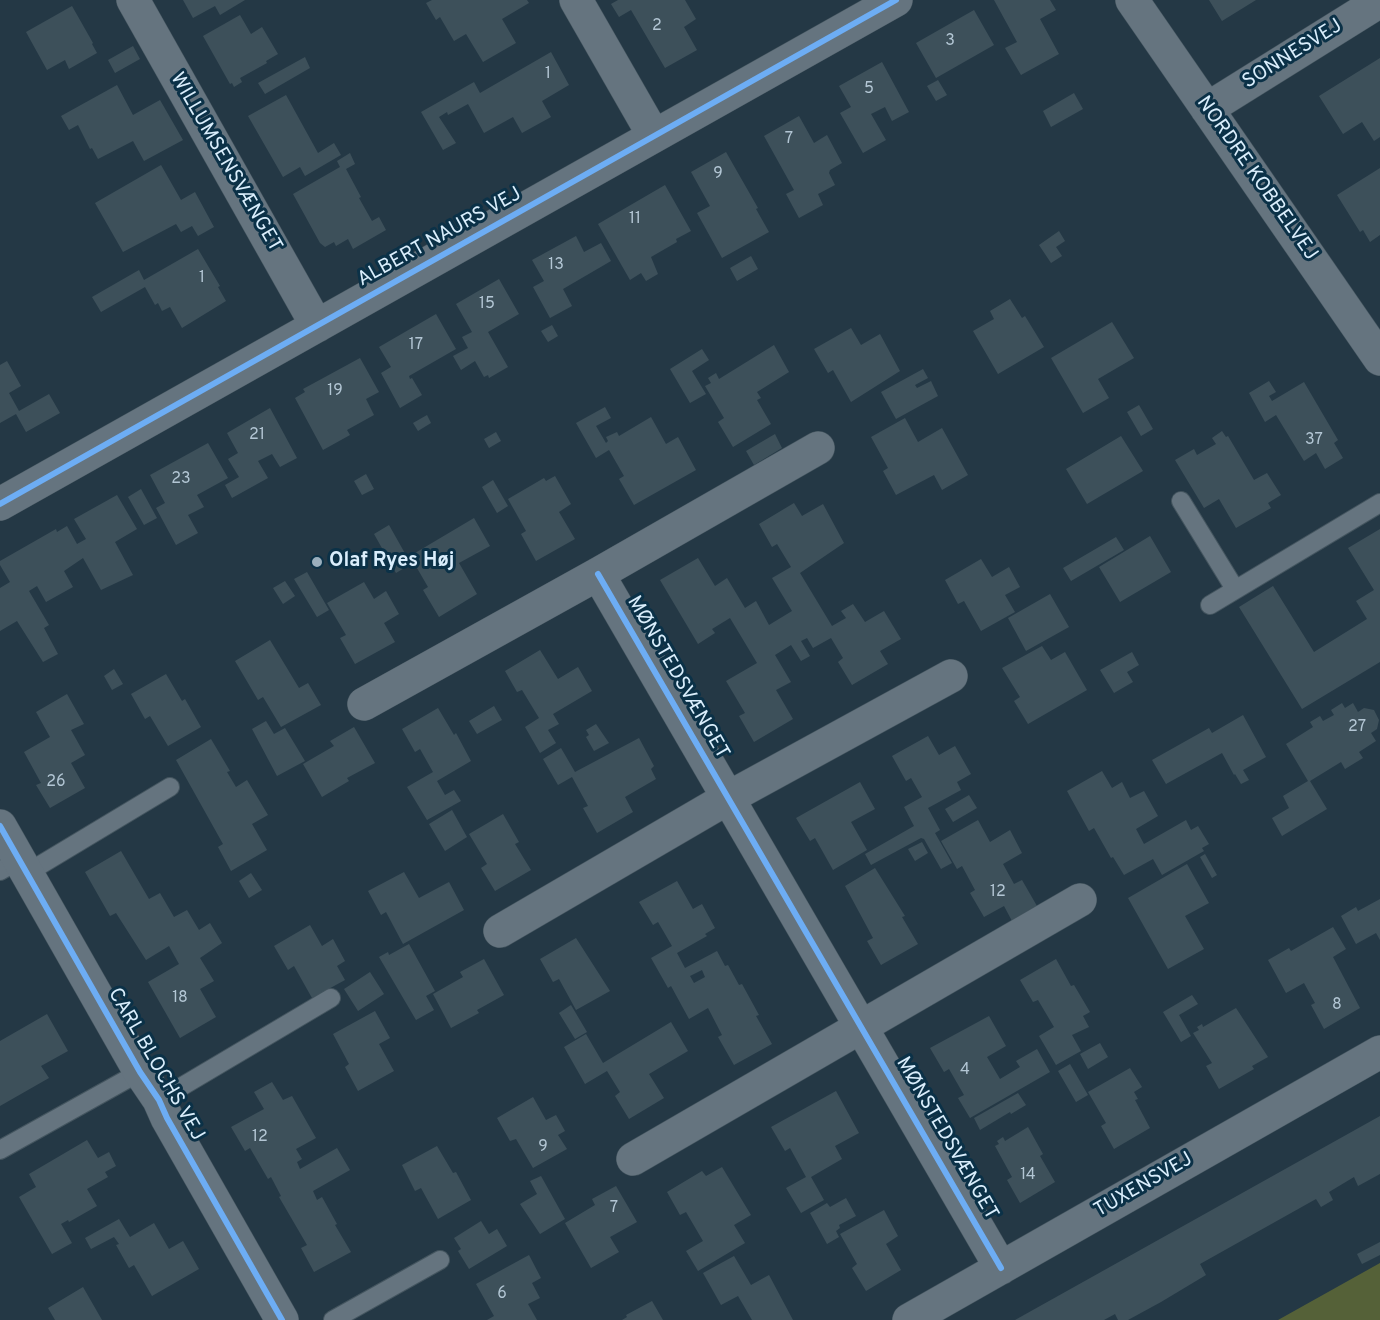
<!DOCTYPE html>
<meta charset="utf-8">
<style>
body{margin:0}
canvas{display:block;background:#243845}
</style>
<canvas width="1380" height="1320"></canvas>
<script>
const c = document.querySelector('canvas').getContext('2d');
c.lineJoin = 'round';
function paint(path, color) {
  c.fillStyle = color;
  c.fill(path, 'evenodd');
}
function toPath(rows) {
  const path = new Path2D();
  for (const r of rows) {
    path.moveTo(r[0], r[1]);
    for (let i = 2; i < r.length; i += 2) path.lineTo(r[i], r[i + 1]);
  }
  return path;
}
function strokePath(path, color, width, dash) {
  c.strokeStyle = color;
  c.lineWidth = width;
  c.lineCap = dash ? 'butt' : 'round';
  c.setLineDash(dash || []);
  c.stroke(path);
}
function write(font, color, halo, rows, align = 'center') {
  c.font = font + ' Overpass,sans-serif';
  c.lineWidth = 6;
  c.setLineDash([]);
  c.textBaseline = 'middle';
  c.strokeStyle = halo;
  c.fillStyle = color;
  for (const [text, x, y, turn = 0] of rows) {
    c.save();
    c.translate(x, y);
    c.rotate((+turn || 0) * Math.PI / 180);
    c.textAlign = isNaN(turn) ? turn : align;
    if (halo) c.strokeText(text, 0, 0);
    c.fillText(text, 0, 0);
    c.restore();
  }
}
const green = toPath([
 [1380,1263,1380,1320,1278,1320]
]);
const building = toPath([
 [183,0,245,0,220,15,215,6,193,18],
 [432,0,527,0,529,3,502,19,516,43,483,62,466,34,454,41,440,17,436,20,426,3],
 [618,0,685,0,696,19,684,27,697,50,665,68,631,10,619,17,611,4],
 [994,0,1050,0,1056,10,1040,19,1059,54,1021,75,1005,48,1017,42],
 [1209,0,1256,0,1222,21],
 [72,6,93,43,92,44,97,53,69,69,65,60,47,70,26,32],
 [974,10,994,45,936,78,916,43],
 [240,15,251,34,262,27,278,54,266,61,267,63,240,78,242,82,234,87,232,83,230,84,203,36],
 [133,46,140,59,115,73,108,60],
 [551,52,569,85,542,101,551,117,522,133,513,117,484,133,468,104,448,115,447,112,439,117,456,143,443,150,421,112,474,82,480,93],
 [305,57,310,68,265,94,258,83],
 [1380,58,1380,137,1374,141,1362,122,1343,134,1319,96],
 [882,62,909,112,892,121,885,107,871,114,886,140,863,153,840,113,851,107,839,86],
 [938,80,947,95,936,101,927,86],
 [117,85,133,115,160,100,183,140,144,161,133,141,98,159,92,148,90,149,78,125,69,130,61,116],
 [1074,93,1083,109,1051,127,1043,111],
 [286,95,318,153,334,143,341,155,305,176,300,167,283,177,248,116],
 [799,116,814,143,827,135,842,163,830,170,829,173,835,185,818,194,823,205,799,218,786,194,794,190,764,136],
 [726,152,758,208,756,209,769,232,722,258,697,213,710,206,691,172],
 [350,153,355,164,346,169,361,197,359,198,372,221,379,217,386,230,353,249,348,239,336,246,334,242,325,247,320,243,293,194,340,167,337,161],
 [161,165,181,200,195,192,214,227,198,236,192,226,181,232,176,224,123,252,95,203],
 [1380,168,1380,235,1370,242,1363,230,1360,232,1337,195],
 [665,185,691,231,676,239,677,242,651,257,658,274,646,281,641,273,630,280,598,224],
 [1059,231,1065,241,1056,247,1062,256,1051,263,1039,245],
 [576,236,584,252,601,243,611,261,563,289,572,306,550,318,533,287,544,281,532,260],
 [198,249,220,286,218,287,226,301,182,328,170,307,162,311,158,303,155,305,145,287,101,312,92,297,139,270,144,280],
 [751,256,758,269,737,281,730,268],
 [499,279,519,314,488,332,508,367,489,378,488,375,484,377,475,361,461,370,453,356,468,348,462,337,472,332,456,304],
 [1010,299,1022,318,1025,316,1044,347,998,374,973,331,994,319,990,311],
 [436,314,456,349,409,376,410,379,412,378,422,395,400,408,381,373,391,367,379,347],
 [1112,322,1134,358,1098,379,1109,398,1083,413,1051,358],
 [552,325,558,336,548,342,541,331],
 [851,328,861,345,880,334,900,371,851,402,833,370,828,373,814,349],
 [774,345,789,372,757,392,761,398,757,400,771,424,733,447,718,422,724,418,705,386,711,383,708,378,716,373,719,379],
 [702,349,709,360,692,371,706,394,690,403,670,369],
 [360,358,379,392,366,399,374,415,347,430,350,435,323,450,295,398,305,392,303,389],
 [7,361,21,386,9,393,19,411,49,394,60,413,26,432,16,414,0,423,0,365],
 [923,369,928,378,915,385,917,388,931,381,938,396,896,419,881,392],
 [1269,381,1276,392,1269,396,1272,401,1304,382,1338,440,1334,443,1343,458,1325,469,1316,453,1304,461,1276,415,1265,422,1249,393],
 [1139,405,1153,429,1141,436,1127,412],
 [605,407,611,418,596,426,606,443,608,441,606,437,617,432,619,436,651,417,666,444,678,437,696,470,634,505,619,479,624,476,609,450,596,458,576,423],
 [270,408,297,458,280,467,272,454,258,461,268,478,232,498,225,485,239,477,228,459,238,453,227,433],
 [427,415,431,423,418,431,413,423],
 [905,418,918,442,942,428,968,475,942,490,934,475,896,495,883,471,888,468,871,437],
 [1222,431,1226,437,1228,436,1254,480,1267,473,1281,495,1268,503,1271,508,1236,528,1219,499,1204,508,1175,460,1194,449,1197,455,1216,444,1212,438],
 [496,432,501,441,489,448,484,439],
 [775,434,782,448,754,465,746,451],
 [1121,436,1143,471,1087,504,1066,469],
 [208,443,228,478,197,495,204,507,188,515,198,533,176,545,156,508,165,503,150,475],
 [366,474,374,489,362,495,354,481],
 [555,476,571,504,559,512,575,539,536,561,521,534,526,531,508,499,544,478,546,481],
 [493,480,508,506,497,513,482,487],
 [141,489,157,518,144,525,128,497],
 [117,495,137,529,115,542,133,575,101,590,83,558,64,571,73,587,46,602,37,586,29,591,49,625,44,628,58,654,43,662,17,621,0,631,0,588,10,582,0,565,0,561,56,529,57,532,67,526,77,544,86,539,74,519],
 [794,503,802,516,823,504,844,543,800,573,832,626,846,618,841,611,853,604,865,622,884,611,901,639,880,651,888,664,852,685,838,662,843,658,831,638,813,648,807,638,801,641,810,656,801,661,791,645,775,655,791,682,776,690,793,719,754,742,739,716,745,713,726,681,757,663,730,618,712,629,715,633,698,644,660,580,698,558,715,586,727,578,745,608,756,601,769,625,792,611,772,578,791,567,777,544,772,547,759,524],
 [474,518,490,546,459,563,477,594,439,617,423,590,428,587,410,556],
 [389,525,411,564,396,573,374,534],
 [1380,529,1380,662,1302,709,1239,607,1273,586,1314,652,1367,619,1356,601,1374,590,1348,548],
 [1150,536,1171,572,1120,602,1099,567],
 [1116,537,1124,550,1071,581,1063,568],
 [981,559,992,577,1009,567,1020,587,1005,595,1015,612,981,631,964,601,958,604,945,580],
 [307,572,329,610,317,617,294,579],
 [285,581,295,596,283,604,273,588],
 [364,582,374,599,386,591,399,614,384,623,395,642,355,664,340,638,346,635,327,603],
 [1050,594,1069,627,1026,651,1008,618],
 [270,640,299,688,308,683,321,705,281,727,263,697,258,700,235,661],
 [1042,646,1051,660,1065,652,1087,690,1028,724,1014,701,1020,697,1002,668],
 [540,650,558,679,578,667,592,691,553,714,559,724,548,730,556,743,540,753,525,727,539,718,522,690,517,692,505,671],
 [1132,652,1139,665,1127,672,1133,682,1114,693,1100,670],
 [114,669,123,684,112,690,104,676],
 [166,674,182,701,185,699,201,727,168,746,150,716,145,719,131,694],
 [67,694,84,724,71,730,85,755,71,763,85,788,50,808,36,785,41,783,24,752,50,737,36,712],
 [1342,703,1345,708,1353,703,1358,712,1364,708,1374,710,1379,720,1377,729,1371,733,1376,741,1359,752,1363,758,1345,769,1341,762,1310,781,1327,809,1282,836,1272,818,1289,808,1283,796,1308,781,1286,744,1313,727,1310,722,1320,716,1323,721,1334,715,1331,710],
 [494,706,502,720,477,734,469,721],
 [438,708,454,735,456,733,471,761,437,781,445,795,454,790,461,801,427,820,407,787,433,772,420,749,415,752,402,729],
 [1243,715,1266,757,1243,770,1249,780,1241,784,1235,774,1234,775,1222,753,1166,784,1152,760,1209,728,1212,733],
 [266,721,274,734,285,728,305,761,277,776,252,729],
 [596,724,609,743,594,751,586,737,589,735,586,730],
 [354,727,375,763,347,778,349,781,322,797,303,764,334,746,330,741],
 [928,736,939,755,955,746,971,774,957,782,961,790,928,808,940,830,935,833,952,863,941,869,924,839,921,838,871,865,865,854,914,826,904,807,922,797,911,778,906,781,892,756],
 [639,738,654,766,651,769,656,779,625,797,633,812,597,833,583,808,588,806,572,777,558,785,543,759,561,748,575,772],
 [211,739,230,771,227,772,236,787,247,780,268,815,252,824,267,850,231,871,218,847,223,844,176,760],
 [1102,771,1112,788,1122,782,1130,798,1144,791,1158,816,1136,829,1144,844,1186,820,1191,830,1198,826,1209,844,1202,848,1204,851,1162,875,1153,859,1124,875,1113,857,1111,858,1094,828,1089,831,1067,791],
 [860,782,875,809,851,822,867,850,833,870,815,838,810,841,796,818],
 [969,795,977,808,953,822,945,809],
 [452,810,467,837,445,851,429,824],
 [503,814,519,842,515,844,531,870,495,891,481,868,487,864,469,834],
 [978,820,990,842,1010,830,1022,853,1003,864,1014,884,1022,880,1037,906,1012,921,1004,906,984,917,970,893,975,890,962,866,957,869,941,841],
 [922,842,928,853,915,861,908,849],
 [121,851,149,899,160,893,174,917,187,910,199,930,210,923,222,943,200,958,214,981,200,989,216,1017,180,1038,148,982,179,964,169,946,146,960,116,913,110,916,85,872],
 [1205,854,1217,875,1212,878,1200,857],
 [1187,864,1209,903,1185,916,1204,949,1168,969,1128,898],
 [875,868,905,916,902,917,918,944,881,965,867,941,873,938,845,886],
 [404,872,419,898,449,882,464,910,403,944,386,912,381,915,368,891],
 [251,873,262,890,249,898,239,881],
 [677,881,693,909,702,904,715,928,705,934,707,936,677,953,685,968,717,951,725,966,728,965,739,985,742,984,759,1015,756,1016,772,1044,734,1065,718,1037,722,1035,708,1008,689,1019,671,986,668,988,651,958,672,946,658,922,653,925,639,902],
 [702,970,705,977,694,983,690,976],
 [1380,899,1380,940,1376,933,1356,944,1341,916,1356,907,1358,911],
 [310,925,322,946,333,939,345,961,337,966,345,980,312,998,294,966,288,970,274,946],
 [1333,927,1346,949,1333,957,1360,1008,1324,1029,1311,1005,1315,1003,1304,983,1286,993,1268,960,1289,948,1291,951],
 [576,938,610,991,576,1010,559,979,553,982,540,959],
 [409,944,435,991,426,996,434,1010,416,1020,379,957,388,952,389,955],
 [484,959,504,995,477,1010,479,1013,451,1028,433,994,463,977,460,972],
 [1056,959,1071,986,1074,985,1090,1012,1083,1016,1089,1027,1072,1035,1081,1051,1056,1065,1039,1036,1054,1027,1038,1000,1033,1002,1020,980],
 [370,972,384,994,358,1011,344,989],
 [1192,995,1198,1004,1179,1015,1191,1036,1181,1042,1163,1012],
 [571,1005,587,1032,575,1039,559,1013],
 [1236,1008,1268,1057,1252,1066,1254,1069,1219,1089,1206,1066,1212,1063,1193,1033,1199,1030,1197,1027,1202,1024,1203,1027],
 [375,1011,390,1038,379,1044,394,1071,358,1091,345,1067,349,1064,333,1034],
 [47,1014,68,1051,41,1066,49,1078,0,1106,0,1041],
 [989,1016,1006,1046,987,1057,1000,1079,1020,1067,1016,1061,1037,1049,1050,1072,970,1118,958,1098,964,1095,949,1069,944,1072,930,1048],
 [671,1022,688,1051,649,1074,664,1098,629,1119,615,1096,620,1092,607,1071,585,1084,564,1047,586,1034,603,1063],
 [1100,1043,1108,1057,1088,1069,1080,1054],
 [1070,1064,1088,1095,1076,1102,1058,1071],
 [1130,1068,1142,1087,1134,1092,1138,1099,1135,1100,1150,1128,1114,1149,1101,1126,1106,1123,1088,1092],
 [272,1082,283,1100,292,1096,316,1138,296,1149,302,1159,297,1162,300,1169,337,1148,350,1170,313,1191,317,1200,322,1197,337,1224,335,1225,351,1252,314,1272,301,1248,307,1245,279,1197,281,1196,271,1177,268,1179,250,1148,245,1151,231,1127,264,1109,254,1092],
 [836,1091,859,1133,835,1146,842,1159,811,1177,824,1200,801,1213,786,1188,806,1177,790,1148,785,1151,771,1127],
 [1018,1093,1026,1105,1011,1114,1010,1112,980,1130,974,1118],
 [533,1097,546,1120,556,1115,565,1131,558,1135,567,1149,533,1168,516,1139,510,1141,497,1118],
 [1380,1116,1380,1174,1358,1186,1354,1177,1329,1192,1333,1200,1321,1207,1316,1199,1200,1264,1206,1275,1161,1302,1128,1320,1118,1320,1115,1314,1104,1320,1015,1320],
 [1028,1127,1043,1154,1040,1156,1055,1182,1020,1203,1007,1180,1012,1177,995,1146,999,1144,997,1141,1003,1137,1005,1141],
 [87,1140,98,1158,109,1152,116,1166,105,1172,108,1177,87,1189,97,1206,69,1222,68,1220,61,1224,72,1243,52,1254,19,1197,36,1187,29,1174],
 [437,1146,453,1173,456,1172,471,1200,438,1219,421,1188,415,1191,402,1165],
 [722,1167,751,1215,734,1225,745,1243,698,1271,686,1251,703,1241,686,1212,680,1215,667,1192,702,1171,706,1176],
 [541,1176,565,1219,540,1234,520,1204,537,1194,530,1181],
 [616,1186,637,1222,610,1237,619,1252,591,1268,565,1223,595,1205,592,1199],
 [846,1198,856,1216,839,1225,840,1228,836,1231,839,1237,827,1244,810,1213,827,1203,830,1207],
 [884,1210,898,1236,886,1244,901,1270,866,1291,852,1268,857,1264,840,1234],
 [119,1219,130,1237,154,1223,169,1249,183,1241,199,1269,152,1296,134,1265,129,1268,116,1245,119,1244,114,1237,91,1249,85,1238],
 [481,1221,489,1234,497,1229,507,1246,469,1269,458,1251,461,1249,454,1238],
 [1380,1242,1380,1255,1362,1264,1357,1254],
 [529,1255,541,1278,532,1283,540,1298,528,1304,537,1320,487,1320,494,1316,476,1284],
 [734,1256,751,1285,769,1275,793,1320,752,1320,738,1296,721,1305,703,1273],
 [83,1287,102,1320,55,1320,48,1308],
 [652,1301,663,1320,622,1320,627,1317,626,1315]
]);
const lane = toPath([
 [1181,501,1235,589],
 [1210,605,1380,503],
 [0,871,19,860],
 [27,873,170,787],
 [159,1100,331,998],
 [0,1150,140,1072],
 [333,1320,440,1260]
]);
const street = toPath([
 [133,0,317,326],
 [576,0,654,136],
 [1132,0,1380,359],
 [1207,109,1380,1],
 [0,504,896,0],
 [598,574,1001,1268],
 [364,704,598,574,818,448],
 [0,826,140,1072,159,1100,167,1118,282,1320],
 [500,931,728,798,951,676],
 [633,1159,1080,900],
 [909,1320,1380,1052]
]);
const cycleway = toPath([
 [0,504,896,0],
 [598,574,1001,1268],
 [0,826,140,1072,159,1100,167,1118,282,1320]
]);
const markers = [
 [317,562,6,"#9aaebc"]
];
const numberNames = [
 ["2",657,27],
 ["3",950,42],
 ["1",548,75],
 ["5",869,90],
 ["7",789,140],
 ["9",718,175],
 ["11",635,220],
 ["13",556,266],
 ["1",202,279],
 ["15",487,305],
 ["17",416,346],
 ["19",335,392],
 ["21",257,436],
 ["37",1314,441],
 ["23",181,480],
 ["27",1357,728],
 ["26",56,783],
 ["12",998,893],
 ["18",180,999],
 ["8",1337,1006],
 ["4",965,1071],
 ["12",260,1138],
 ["9",543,1148],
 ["14",1028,1176],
 ["7",614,1209],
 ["6",502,1295]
];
const streetNames = [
 ["SONNESVEJ",1293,55,-32],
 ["WILLUMSENSVÆNGET",225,163,60],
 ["NORDRE KOBBELVEJ",1256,179,55],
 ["ALBERT NAURS VEJ",440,238,-29],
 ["MØNSTEDSVÆNGET",677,678,60],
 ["CARL BLOCHS VEJ",155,1065,60],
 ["MØNSTEDSVÆNGET",946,1139,60],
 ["TUXENSVEJ",1144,1186,-30]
];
const poiNames = [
 ["Olaf Ryes Høj",329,562]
];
paint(green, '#556138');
paint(building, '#3d505a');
strokePath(lane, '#44555f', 20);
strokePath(street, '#44555f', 34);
strokePath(lane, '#65747f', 18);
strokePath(street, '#65747f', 33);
strokePath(cycleway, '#6dadf4', 6);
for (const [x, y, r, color] of markers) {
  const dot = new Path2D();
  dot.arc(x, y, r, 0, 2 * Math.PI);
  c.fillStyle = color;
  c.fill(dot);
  strokePath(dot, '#0b3147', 2);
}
write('16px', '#b3c6d4', null, numberNames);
write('20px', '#daeefc', '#0b3147', streetNames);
write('bold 20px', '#daeefc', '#0b3147', poiNames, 'left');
</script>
